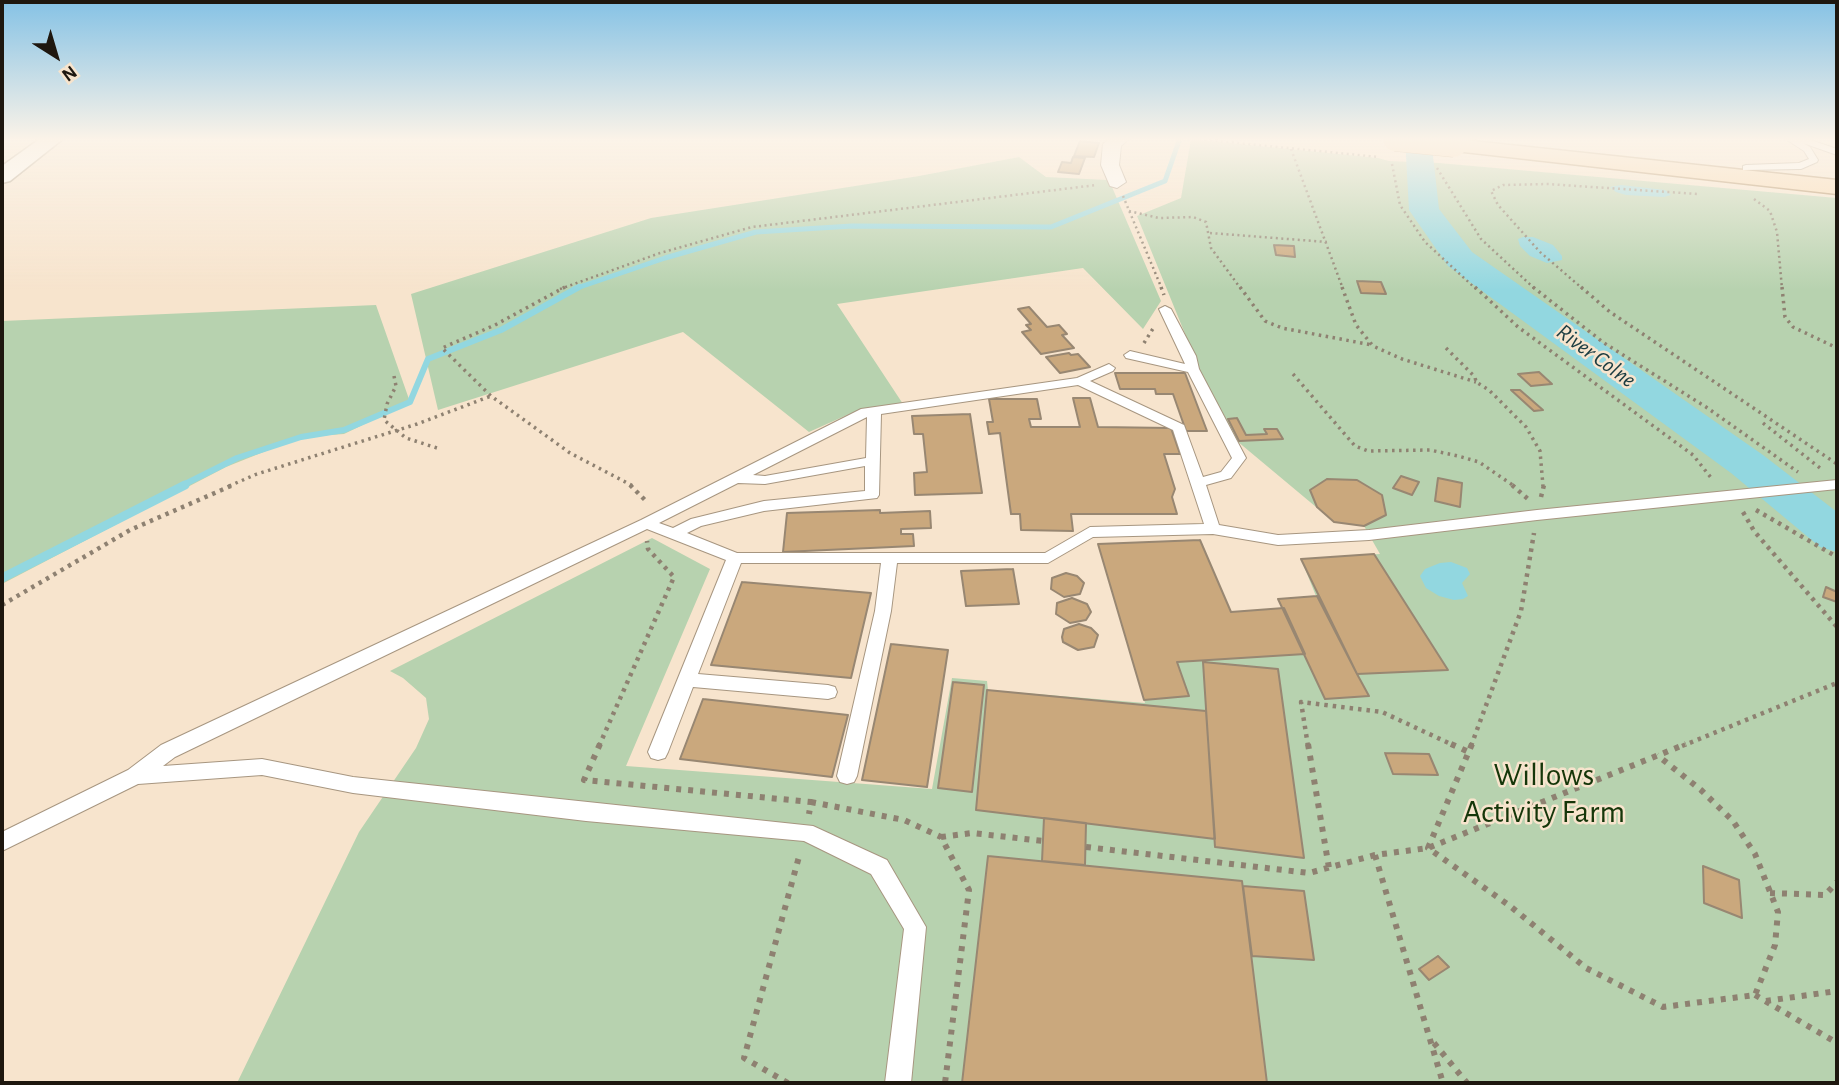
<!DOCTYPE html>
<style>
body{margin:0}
#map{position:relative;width:1839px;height:1085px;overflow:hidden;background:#f7e4cd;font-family:"Alegreya Sans",sans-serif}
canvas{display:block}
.frame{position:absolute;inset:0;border:4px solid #1e170f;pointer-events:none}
.north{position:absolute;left:21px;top:21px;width:70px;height:70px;-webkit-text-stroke:5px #f7e4cd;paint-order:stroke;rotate:143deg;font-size:19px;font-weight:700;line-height:28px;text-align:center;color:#1e170f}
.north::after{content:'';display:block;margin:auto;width:24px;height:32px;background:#1e170f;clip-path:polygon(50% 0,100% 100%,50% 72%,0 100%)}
</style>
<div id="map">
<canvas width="1839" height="1085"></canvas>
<div class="frame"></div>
<div class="north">N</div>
</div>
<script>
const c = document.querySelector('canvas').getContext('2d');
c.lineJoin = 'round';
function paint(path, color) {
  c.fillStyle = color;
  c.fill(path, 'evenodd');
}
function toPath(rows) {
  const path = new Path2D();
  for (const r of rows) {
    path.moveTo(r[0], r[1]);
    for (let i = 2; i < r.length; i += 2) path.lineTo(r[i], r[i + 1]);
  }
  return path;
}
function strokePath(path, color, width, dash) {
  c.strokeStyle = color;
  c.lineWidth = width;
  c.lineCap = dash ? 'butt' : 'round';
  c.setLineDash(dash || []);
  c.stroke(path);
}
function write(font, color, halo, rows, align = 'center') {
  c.font = font + ' "Alegreya Sans",sans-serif';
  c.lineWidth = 5;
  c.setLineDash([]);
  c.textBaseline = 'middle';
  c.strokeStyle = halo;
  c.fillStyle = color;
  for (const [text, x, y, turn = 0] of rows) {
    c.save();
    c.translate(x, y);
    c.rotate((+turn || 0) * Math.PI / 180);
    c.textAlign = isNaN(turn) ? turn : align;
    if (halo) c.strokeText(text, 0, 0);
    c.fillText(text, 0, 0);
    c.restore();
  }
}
const green = toPath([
 [1191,139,1378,158,1389,161,1439,163,1837,198,1837,1083,237,1083,359,832,416,748,429,719,426,698,403,678,390,671,652,538,710,569,626,766,932,789,952,678,987,681,988,690,1145,703,1098,544,1200,540,1231,612,1283,608,1278,599,1316,596,1301,559,1380,554,1364,526,1334,522,1237,441,1201,373,1137,216,1181,198],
 [1019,157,1046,177,1109,180,1161,301,1143,329,1083,268,837,304,903,404,856,411,809,432,683,332,438,410,411,294,651,218,919,176],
 [376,305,410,402,344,434,301,437,226,467,2,584,2,321]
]);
const water = toPath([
 [1621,185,1665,190,1671,195,1664,197,1626,195,1616,192,1610,187],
 [1523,237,1533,237,1553,245,1562,256,1562,260,1547,263,1530,256,1520,246,1518,239],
 [1451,562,1467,568,1470,574,1462,583,1468,596,1463,599,1454,600,1439,596,1426,588,1420,576,1425,569,1440,563]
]);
const streamFar2 = toPath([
 [574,289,665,258,756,232,852,226,1051,227,1165,181,1180,138]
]);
const streamFar1 = toPath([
 [181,486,237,458,301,437,344,430,410,402,428,359,501,330,579,287]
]);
const stream = toPath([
 [2,578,185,485]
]);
const river = toPath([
 [1405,138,1431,138,1439,209,1472,252,1763,455,1837,512,1837,552,1820,547,1731,473,1448,266,1409,210,1405,138]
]);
const building = toPath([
 [1080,141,1099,143,1094,157,1074,156,1080,141],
 [1073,157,1085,158,1079,174,1058,172,1062,162,1071,163,1073,157],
 [1274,245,1294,246,1295,257,1276,255,1274,245],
 [1357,281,1381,282,1386,294,1361,293,1357,281],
 [1029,307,1047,327,1059,325,1067,334,1062,335,1074,348,1041,354,1022,332,1031,330,1026,325,1031,324,1018,309,1029,307],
 [1069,353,1071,355,1078,354,1090,367,1060,373,1046,357,1069,353],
 [1539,372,1552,384,1531,386,1518,374,1539,372],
 [1115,373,1185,373,1207,431,1186,431,1173,394,1156,394,1155,389,1120,389,1115,373],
 [1511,390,1520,390,1543,410,1534,411,1511,390],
 [1073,398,1090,398,1098,427,1171,428,1180,454,1164,454,1175,489,1172,497,1177,514,1071,514,1073,531,1021,530,1020,514,1011,514,1000,433,989,434,987,422,993,422,989,399,1037,399,1041,419,1029,419,1031,427,1080,427,1073,398],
 [970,414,982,493,915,495,914,473,927,472,923,434,914,434,912,416,970,414],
 [1237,418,1246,435,1267,434,1264,429,1277,429,1283,439,1239,441,1228,419,1237,418],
 [1401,476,1419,482,1412,495,1393,488,1401,476],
 [1438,478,1462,483,1460,507,1435,501,1438,478],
 [1327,479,1357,480,1382,495,1386,515,1364,526,1334,522,1317,507,1310,490,1327,479],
 [880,510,880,513,930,511,931,528,901,529,901,534,913,534,914,546,783,552,787,513,880,510],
 [1200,540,1231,612,1284,608,1305,654,1177,662,1189,696,1144,700,1098,544,1200,540],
 [1374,554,1448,670,1357,674,1301,559,1374,554],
 [1013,569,1019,604,966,606,961,571,1013,569],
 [1066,573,1077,576,1084,583,1080,594,1064,597,1051,589,1052,578,1066,573],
 [742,582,871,593,851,678,711,665,742,582],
 [1826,587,1837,592,1837,602,1823,597,1826,587],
 [1317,596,1357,674,1369,696,1325,699,1278,599,1317,596],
 [1072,598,1087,604,1091,612,1086,620,1070,623,1056,614,1057,603,1072,598],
 [1079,624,1091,628,1098,635,1094,647,1078,650,1063,642,1062,637,1064,629,1079,624],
 [891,644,948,650,927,787,862,780,891,644],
 [1203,662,1278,669,1304,858,1215,847,1203,662],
 [953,682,984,685,972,792,938,788,953,682],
 [987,690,1206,711,1215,839,976,810,987,690],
 [703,699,848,715,832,777,680,759,703,699],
 [1385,753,1429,754,1438,775,1393,774,1385,753],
 [1044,818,1086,823,1085,865,1042,861,1044,818],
 [988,856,1242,881,1267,1083,962,1083,988,856],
 [1703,866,1739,880,1742,918,1704,903,1703,866],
 [1243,886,1304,891,1314,960,1252,956,1243,886],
 [1438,956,1449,967,1429,980,1419,969,1438,956]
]);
const pathFar3 = toPath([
 [1188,138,1379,157],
 [1291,149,1343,289],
 [1392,164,1400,205,1425,242,1476,289],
 [1437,168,1481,239,1535,289],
 [1123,196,1162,289],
 [1754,199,1770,211,1777,232,1782,289],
 [1129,211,1159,218,1193,217,1206,222,1211,248,1241,289],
 [1210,233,1327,242],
 [560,289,660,253,752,227,1096,185],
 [1583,289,1540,252,1498,205,1491,191,1503,185,1547,184,1698,194]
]);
const pathFar2 = toPath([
 [565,287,495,325,442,348,491,396,570,453,633,486],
 [1161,287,1164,295],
 [1240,287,1265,321,1282,328,1372,345],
 [1342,287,1356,325,1373,346,1402,359,1476,382],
 [1475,287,1518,327,1693,455,1712,479],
 [1533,287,1604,343,1706,407,1798,472],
 [1581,287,1610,312,1837,464],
 [1782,287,1785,317,1793,327,1837,348],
 [1144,343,1154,327],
 [1446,348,1475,377,1476,382,1489,390,1526,427,1540,451,1543,486],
 [1293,374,1355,446,1368,451,1430,450,1458,456,1479,462,1514,486],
 [394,376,396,386,387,404,384,420,406,438,437,448],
 [1763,423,1820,468],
 [229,486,257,474,417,424,491,396]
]);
const pathFar1 = toPath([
 [630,485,648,503],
 [1512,485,1528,499],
 [1541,497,1544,485],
 [1756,510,1837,557],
 [1743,512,1754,531,1837,627],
 [2,605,130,530,233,485],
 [599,746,674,577,648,549,647,541],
 [1308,746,1301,702,1382,712,1455,746],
 [1471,746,1521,611,1534,533],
 [1682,746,1837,683]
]);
const path = toPath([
 [600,744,584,780,811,802,809,814],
 [1308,744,1329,868],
 [1451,744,1469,752],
 [1472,744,1428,848,1510,906,1586,968,1663,1007,1755,995,1775,945,1778,912,1755,854,1733,821,1701,790,1657,755],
 [811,802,904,820,941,837,969,890,945,1083],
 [941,837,972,833,1043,841],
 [1086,847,1309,873,1375,855,1428,848,1686,744],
 [1375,855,1443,1083],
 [1770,893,1825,895,1837,882],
 [1755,995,1837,1043],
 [1766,1001,1837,991],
 [1434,1043,1467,1083],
 [788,1083,744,1058,800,853]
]);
const service = toPath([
 [1784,138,1805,138,1837,149,1837,155,1803,143,1810,147,1818,160,1817,162,1801,169,1743,170,1743,166,1746,165,1799,163,1809,159,1804,151,1784,138],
 [1165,306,1171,309,1196,356,1199,369,1246,458,1231,478,1206,485,1219,525,1278,535,1369,530,1537,510,1837,480,1837,489,1537,520,1369,540,1278,545,1213,534,1093,537,1048,563,897,563,891,611,857,776,854,782,847,784,840,782,837,776,875,611,881,563,741,563,698,674,828,685,835,687,837,692,835,697,828,699,693,687,668,752,665,758,658,760,651,758,648,752,726,560,647,529,175,757,163,766,262,759,353,777,813,826,887,860,926,927,911,1083,885,1083,904,929,871,874,804,841,586,821,353,793,262,775,138,784,2,851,2,832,128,770,161,745,641,520,861,409,1077,378,1109,364,1115,368,1113,371,1090,381,1184,425,1203,477,1221,472,1232,458,1188,372,1126,358,1124,355,1130,351,1185,364,1159,309,1165,306],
 [1078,385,1173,430,1204,524,1090,527,1045,553,737,553,687,533,701,526,764,511,877,498,879,495,881,414,1078,385],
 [867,417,866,458,765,476,753,475,867,417],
 [865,466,865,491,764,501,691,519,673,528,659,523,738,483,765,484,865,466]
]);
const minor = toPath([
 [1110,138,1130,138,1121,146,1119,165,1126,182,1117,188,1110,186,1101,165,1103,144,1110,138]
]);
const tertiary = toPath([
 [41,138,64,138,10,181,2,183,2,166,41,138]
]);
const primary = toPath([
 [1454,139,1837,180,1837,194,1446,150,1443,145,1446,140,1454,139]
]);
const primaryBridge = toPath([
 [1395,139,1454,145]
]);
const farWaternames = [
 ["River Colne",1596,356,36]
];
const nearParknames = [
 ["Willows",1544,775],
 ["Activity Farm",1544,812]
];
paint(green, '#b7d2af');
paint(water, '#92d7e0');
strokePath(streamFar2, '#92d7e0', 5);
strokePath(streamFar1, '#92d7e0', 6);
strokePath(stream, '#92d7e0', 9);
paint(river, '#92d7e0');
paint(building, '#caa87d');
strokePath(building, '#988772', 2);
strokePath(service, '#a79680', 2);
strokePath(minor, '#a79680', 2);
strokePath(tertiary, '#a79680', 3);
strokePath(primary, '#aa8454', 3);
strokePath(pathFar3, '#8e8171', 2.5, [2, 3.5]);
strokePath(pathFar2, '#8e8171', 3.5, [2.5, 4.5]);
strokePath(pathFar1, '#8e8171', 4.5, [3.5, 5]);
strokePath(path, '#8e8171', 6, [5, 7]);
paint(service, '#fff');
paint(minor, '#fff');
paint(tertiary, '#fff');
paint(primary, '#fad9af');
strokePath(primaryBridge, '#aa8454', 25, []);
strokePath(primaryBridge, '#fad9af', 24);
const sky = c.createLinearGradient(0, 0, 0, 290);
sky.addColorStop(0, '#85c2e5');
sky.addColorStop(0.48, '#fbf3e8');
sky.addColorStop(1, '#fbf3e800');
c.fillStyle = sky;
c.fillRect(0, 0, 1839, 290);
write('italic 23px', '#1a3c41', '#f7e4cd', farWaternames);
write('32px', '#153609', '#f7e4cd', nearParknames);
</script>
